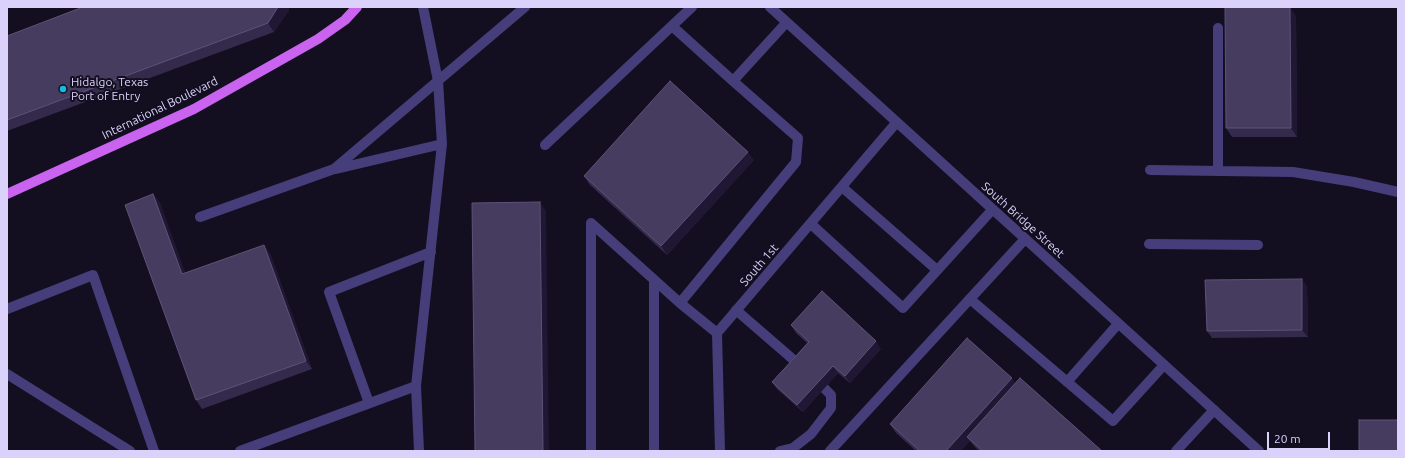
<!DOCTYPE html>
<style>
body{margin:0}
#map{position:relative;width:1405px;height:458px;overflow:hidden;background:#130f20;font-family:Ubuntu,sans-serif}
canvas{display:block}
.frame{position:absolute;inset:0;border:8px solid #dad2fb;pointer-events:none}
.scale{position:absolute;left:1267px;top:432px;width:63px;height:18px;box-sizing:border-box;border:2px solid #dad2fb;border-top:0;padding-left:5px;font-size:12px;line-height:14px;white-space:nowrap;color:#dad2fb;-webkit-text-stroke:3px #130f20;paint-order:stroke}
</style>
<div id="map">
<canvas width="1405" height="458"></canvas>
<div class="frame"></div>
<div class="scale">20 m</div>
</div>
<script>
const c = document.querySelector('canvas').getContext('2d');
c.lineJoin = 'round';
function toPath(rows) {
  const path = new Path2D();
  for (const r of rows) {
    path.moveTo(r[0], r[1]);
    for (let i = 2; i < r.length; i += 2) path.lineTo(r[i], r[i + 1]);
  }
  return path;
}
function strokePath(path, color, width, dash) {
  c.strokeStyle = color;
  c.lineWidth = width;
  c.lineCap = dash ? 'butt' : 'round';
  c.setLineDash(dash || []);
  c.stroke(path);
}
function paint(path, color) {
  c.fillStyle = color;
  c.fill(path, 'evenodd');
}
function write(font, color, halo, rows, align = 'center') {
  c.font = font + ' Ubuntu,sans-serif';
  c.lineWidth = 4;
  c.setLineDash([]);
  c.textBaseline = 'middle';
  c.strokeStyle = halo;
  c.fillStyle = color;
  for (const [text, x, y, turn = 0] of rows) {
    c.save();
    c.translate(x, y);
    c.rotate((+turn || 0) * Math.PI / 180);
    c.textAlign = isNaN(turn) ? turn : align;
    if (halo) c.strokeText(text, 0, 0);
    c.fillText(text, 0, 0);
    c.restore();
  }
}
const lane = toPath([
 [672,26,733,81],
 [1218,28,1218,171],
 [545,145,692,7],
 [336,169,442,144,438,81,423,7],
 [1150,170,1293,172,1354,182,1398,192],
 [842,187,937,270],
 [200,217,334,169,525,7],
 [811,224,903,308,992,210],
 [1149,244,1258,245],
 [970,299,1113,421,1164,365],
 [7,309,93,275,154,451],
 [736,310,803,368],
 [717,333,680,303,796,162,798,138,733,81,786,23],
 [7,374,130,451],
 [1067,382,1118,324],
 [369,403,329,292,431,252],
 [240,451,416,386],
 [419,451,416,386,442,144],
 [591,451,591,223,680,303],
 [654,451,654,280],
 [780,451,793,448,811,434,831,408,831,395,815,379],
 [1176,451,1214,410]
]);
const street = toPath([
 [770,7,1259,451],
 [720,451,717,333,896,123],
 [830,451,1025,239]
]);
const primary = toPath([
 [7,194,194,109,318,39,345,20,357,7]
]);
const wall = toPath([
 [83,7,288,7,289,10,274,32,7,131,7,36],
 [1296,16,1297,137,1232,137,1226,128],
 [754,160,667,255,590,185,584,176],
 [153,194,160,203,185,273,270,253,312,369,202,409,196,400],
 [1307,286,1308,337,1212,338,1207,331],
 [791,325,881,349,850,383,838,373,803,412,777,389,772,382,807,343,796,333],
 [1015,383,1102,451,979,451,974,446,970,441,960,451,916,451,896,433,890,424]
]);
const shadedWall = toPath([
 [278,7,288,7,289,10,274,32,268,23],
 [1290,7,1296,16,1297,137,1291,128],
 [748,152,754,160,667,255,661,246],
 [153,194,160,203,189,283,182,274],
 [540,202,546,211,549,451,543,451],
 [264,245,270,253,312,369,306,361],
 [1302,279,1307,286,1308,337,1302,330],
 [876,341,881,349,850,383,845,376],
 [833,366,838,373,803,412,797,405],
 [1012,378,1018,387,967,437,970,441,960,451,946,451]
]);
const building = toPath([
 [83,7,278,7,268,23,7,120,7,36,83,7],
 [1225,7,1290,7,1291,128,1226,128,1225,7],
 [670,81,748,152,661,246,584,176,670,81],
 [153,194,182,274,264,245,306,361,196,400,125,205,153,194],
 [540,202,543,451,475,451,472,203,540,202],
 [1302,279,1302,330,1207,331,1205,280,1302,279],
 [822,291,876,341,845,376,833,366,797,405,772,382,809,342,791,325,822,291],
 [967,338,1012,378,946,451,920,451,890,424,967,338],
 [1020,378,1102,451,983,451,967,437,1020,378],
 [1359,420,1398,420,1398,451,1359,451,1359,420]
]);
const markers = [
 [63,89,4,"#16bbe3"]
];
const poiNames = [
 ["Hidalgo, Texas",71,82],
 ["Port of Entry",71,96]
];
const streetNames = [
 ["International Boulevard",160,108,-26],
 ["South Bridge Street",1023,220,42],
 ["South 1st",759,265,-49]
];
strokePath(lane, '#463e7a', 10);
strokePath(street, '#463e7a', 10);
strokePath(primary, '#c963f0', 10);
paint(wall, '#342a4c');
paint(shadedWall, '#1f1733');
paint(building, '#453c5f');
strokePath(building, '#5d5377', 1);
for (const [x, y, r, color] of markers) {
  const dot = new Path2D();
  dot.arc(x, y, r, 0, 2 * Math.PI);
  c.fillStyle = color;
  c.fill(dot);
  strokePath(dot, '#130f20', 1.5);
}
write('12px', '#dad2fb', '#130f20', poiNames, 'left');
write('12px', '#dad2fb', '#130f20', streetNames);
</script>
